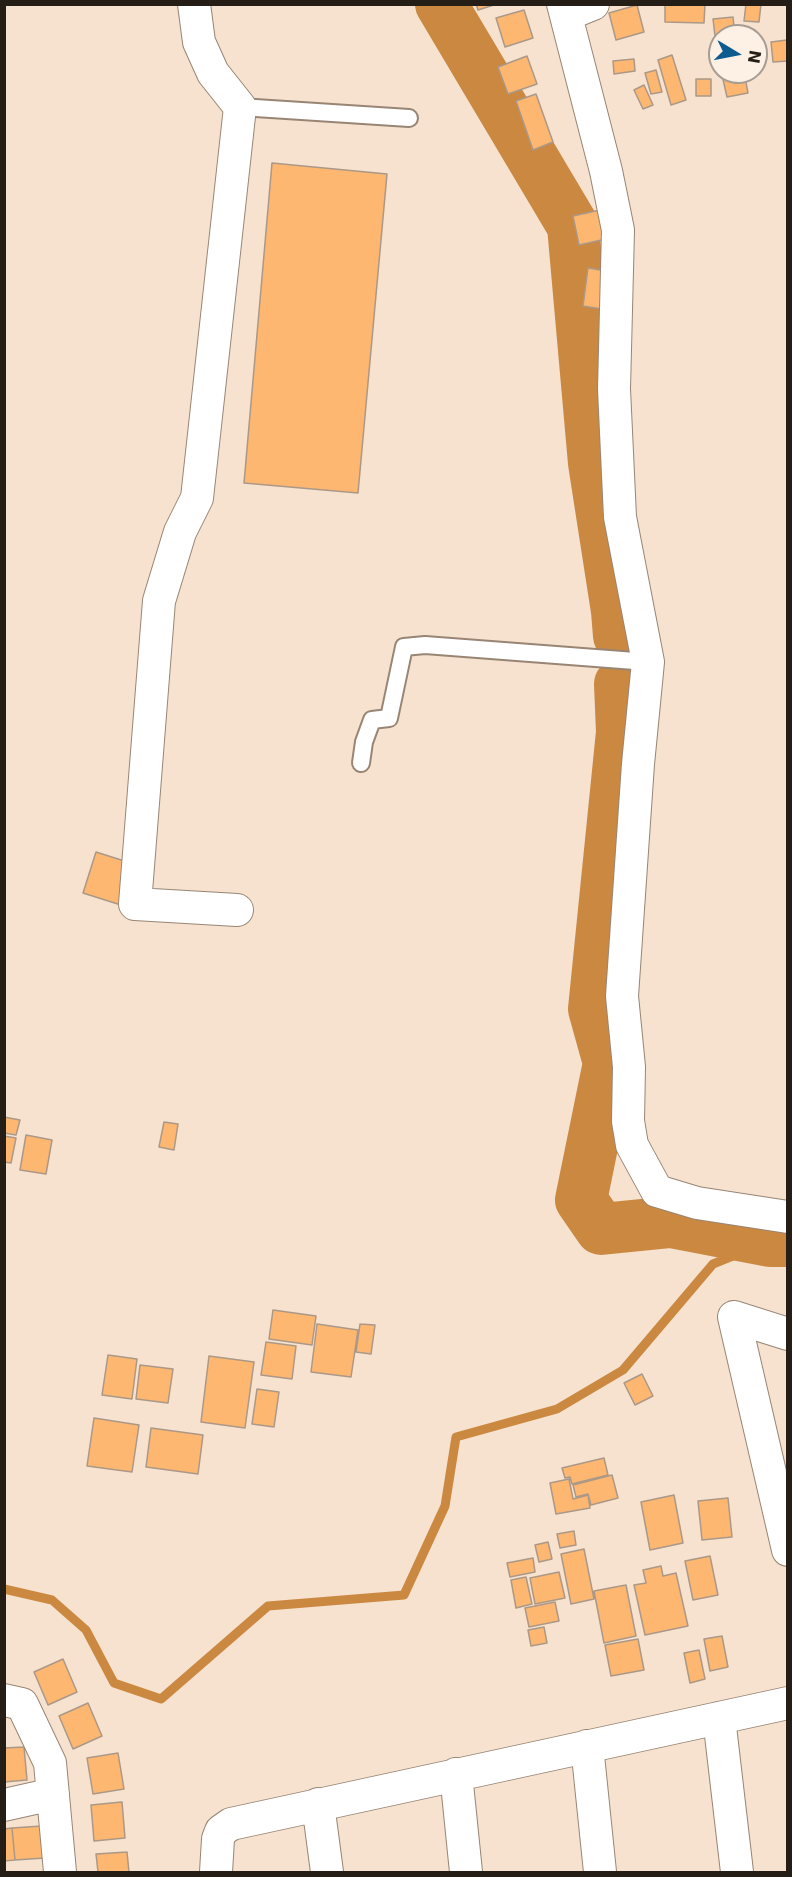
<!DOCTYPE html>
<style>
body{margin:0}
#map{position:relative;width:792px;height:1877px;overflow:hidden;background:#f6e2cf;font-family:"DejaVu Sans",sans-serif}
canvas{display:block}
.frame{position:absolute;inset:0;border:6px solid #251e17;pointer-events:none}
.north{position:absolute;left:708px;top:24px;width:60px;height:60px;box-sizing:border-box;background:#fdf1e5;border:2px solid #a79d93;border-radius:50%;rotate:100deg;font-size:16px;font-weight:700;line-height:24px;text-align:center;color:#251e17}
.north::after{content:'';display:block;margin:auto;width:21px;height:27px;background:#0e5c8f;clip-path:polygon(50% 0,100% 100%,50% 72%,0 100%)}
</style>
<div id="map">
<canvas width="792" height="1877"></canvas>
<div class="frame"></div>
<div class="north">N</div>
</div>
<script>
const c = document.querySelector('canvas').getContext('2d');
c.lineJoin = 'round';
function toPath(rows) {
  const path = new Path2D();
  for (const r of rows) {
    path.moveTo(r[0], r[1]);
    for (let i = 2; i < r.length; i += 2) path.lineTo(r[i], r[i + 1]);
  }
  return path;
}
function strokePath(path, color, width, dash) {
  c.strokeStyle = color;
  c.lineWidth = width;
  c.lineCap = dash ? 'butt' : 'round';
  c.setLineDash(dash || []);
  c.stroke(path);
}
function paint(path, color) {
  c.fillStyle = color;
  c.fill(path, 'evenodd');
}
const stream = toPath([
 [4,1589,52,1600,86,1630,114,1683,161,1699,268,1606,404,1595,445,1506,456,1437,557,1409,623,1370,713,1264,770,1241]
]);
const river = toPath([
 [441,4,573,226,594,463,617,611,619,636],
 [620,684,622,732,594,1009,609,1063,581,1200,601,1229,671,1222,770,1241,788,1241]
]);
const building = toPath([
 [476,4,497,4,478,10,476,4],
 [665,4,705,4,704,23,665,22,665,4],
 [746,4,761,4,759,22,744,21,746,4],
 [637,5,644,32,616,40,609,13,637,5],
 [524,10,533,38,505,47,496,18,524,10],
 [733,17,735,36,720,36,720,44,716,45,713,19,733,17],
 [787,40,788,61,773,62,771,42,787,40],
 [672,55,686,100,671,105,658,60,672,55],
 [527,56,537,84,508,94,498,67,527,56],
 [634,59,635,71,614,74,613,61,634,59],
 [656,70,662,92,651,94,645,73,656,70],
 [744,72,748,93,727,97,722,75,744,72],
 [696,79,711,79,711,96,696,96,696,79],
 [644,85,653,105,643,109,634,90,644,85],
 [536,94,553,142,533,150,516,101,536,94],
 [272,163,387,174,358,493,244,483,272,163],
 [600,210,606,239,579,245,573,216,600,210],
 [588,268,607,271,602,309,583,306,588,268],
 [96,852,137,865,124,906,83,893,96,852],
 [4,1117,20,1120,16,1135,4,1133,4,1117],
 [164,1122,178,1124,174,1150,159,1147,164,1122],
 [26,1135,52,1140,46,1174,20,1170,26,1135],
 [4,1136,16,1138,11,1163,4,1162,4,1136],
 [273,1310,316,1316,312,1345,269,1339,273,1310],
 [317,1324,358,1330,351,1377,311,1372,317,1324],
 [360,1324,375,1325,371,1354,356,1352,360,1324],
 [266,1342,296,1346,292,1379,261,1375,266,1342],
 [108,1355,137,1359,132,1399,102,1395,108,1355],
 [209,1356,254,1362,245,1428,201,1422,209,1356],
 [140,1365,173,1369,168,1403,136,1399,140,1365],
 [642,1374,653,1396,635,1405,624,1383,642,1374],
 [257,1389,279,1392,274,1427,252,1424,257,1389],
 [94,1418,139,1425,132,1472,87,1466,94,1418],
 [151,1428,203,1435,198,1474,146,1467,151,1428],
 [604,1458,608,1475,572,1484,570,1477,565,1478,562,1468,604,1458],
 [612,1475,618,1498,591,1505,588,1494,576,1497,573,1485,612,1475],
 [569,1479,573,1499,588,1495,590,1508,556,1514,550,1483,569,1479],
 [674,1495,683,1543,650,1550,641,1502,674,1495],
 [728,1498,732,1537,702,1540,698,1501,728,1498],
 [574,1531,576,1545,560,1548,557,1534,574,1531],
 [548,1542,552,1559,539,1562,535,1545,548,1542],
 [584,1549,594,1599,571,1604,561,1554,584,1549],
 [710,1556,718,1595,693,1600,685,1561,710,1556],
 [533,1558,535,1572,510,1577,507,1563,533,1558],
 [661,1566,663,1576,676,1573,688,1626,645,1635,634,1585,646,1583,643,1570,661,1566],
 [559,1572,565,1598,535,1604,530,1578,559,1572],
 [526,1577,532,1604,516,1608,511,1580,526,1577],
 [626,1585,636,1636,604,1643,594,1591,626,1585],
 [555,1602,559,1621,529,1627,525,1608,555,1602],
 [544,1627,547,1643,531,1646,528,1630,544,1627],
 [722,1636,728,1667,710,1671,704,1639,722,1636],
 [638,1639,644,1670,611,1676,605,1645,638,1639],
 [699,1650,705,1679,690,1683,684,1653,699,1650],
 [63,1659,77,1692,48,1705,34,1672,63,1659],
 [88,1703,102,1736,73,1749,59,1716,88,1703],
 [24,1747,27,1780,4,1782,4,1748,24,1747],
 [118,1753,124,1789,93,1794,87,1758,118,1753],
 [122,1802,125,1838,94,1841,91,1805,122,1802],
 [42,1826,45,1858,15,1860,12,1828,42,1826],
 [12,1828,15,1860,4,1861,4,1829,12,1828],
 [127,1852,129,1872,98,1872,96,1854,127,1852]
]);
const service = toPath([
 [240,107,409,118],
 [361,763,364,742,372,720,389,718,404,647,425,645,648,662]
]);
const minor = toPath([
 [194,4,199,42,213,73,240,107,197,498,180,532,159,601,135,904,237,910],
 [563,4,606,171,618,230,614,389,620,517,648,662,638,764,622,996,629,1067,628,1121,632,1145,657,1191,697,1203,788,1217],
 [566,15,593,4],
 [734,1317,788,1550],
 [734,1317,788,1334],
 [4,1700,22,1704,50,1763,60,1872],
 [719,1718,737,1872],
 [587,1746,600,1872],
 [456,1774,466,1872],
 [318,1804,327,1872],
 [4,1805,53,1794],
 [216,1872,218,1839,221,1831,231,1824,788,1703]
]);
strokePath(stream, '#cb8841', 9);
strokePath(river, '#cb8841', 52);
paint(building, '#fdb771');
strokePath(building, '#ab9887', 1.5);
strokePath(service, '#988574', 20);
strokePath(minor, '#988574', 34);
strokePath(service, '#fff', 16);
strokePath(minor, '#fff', 32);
</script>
